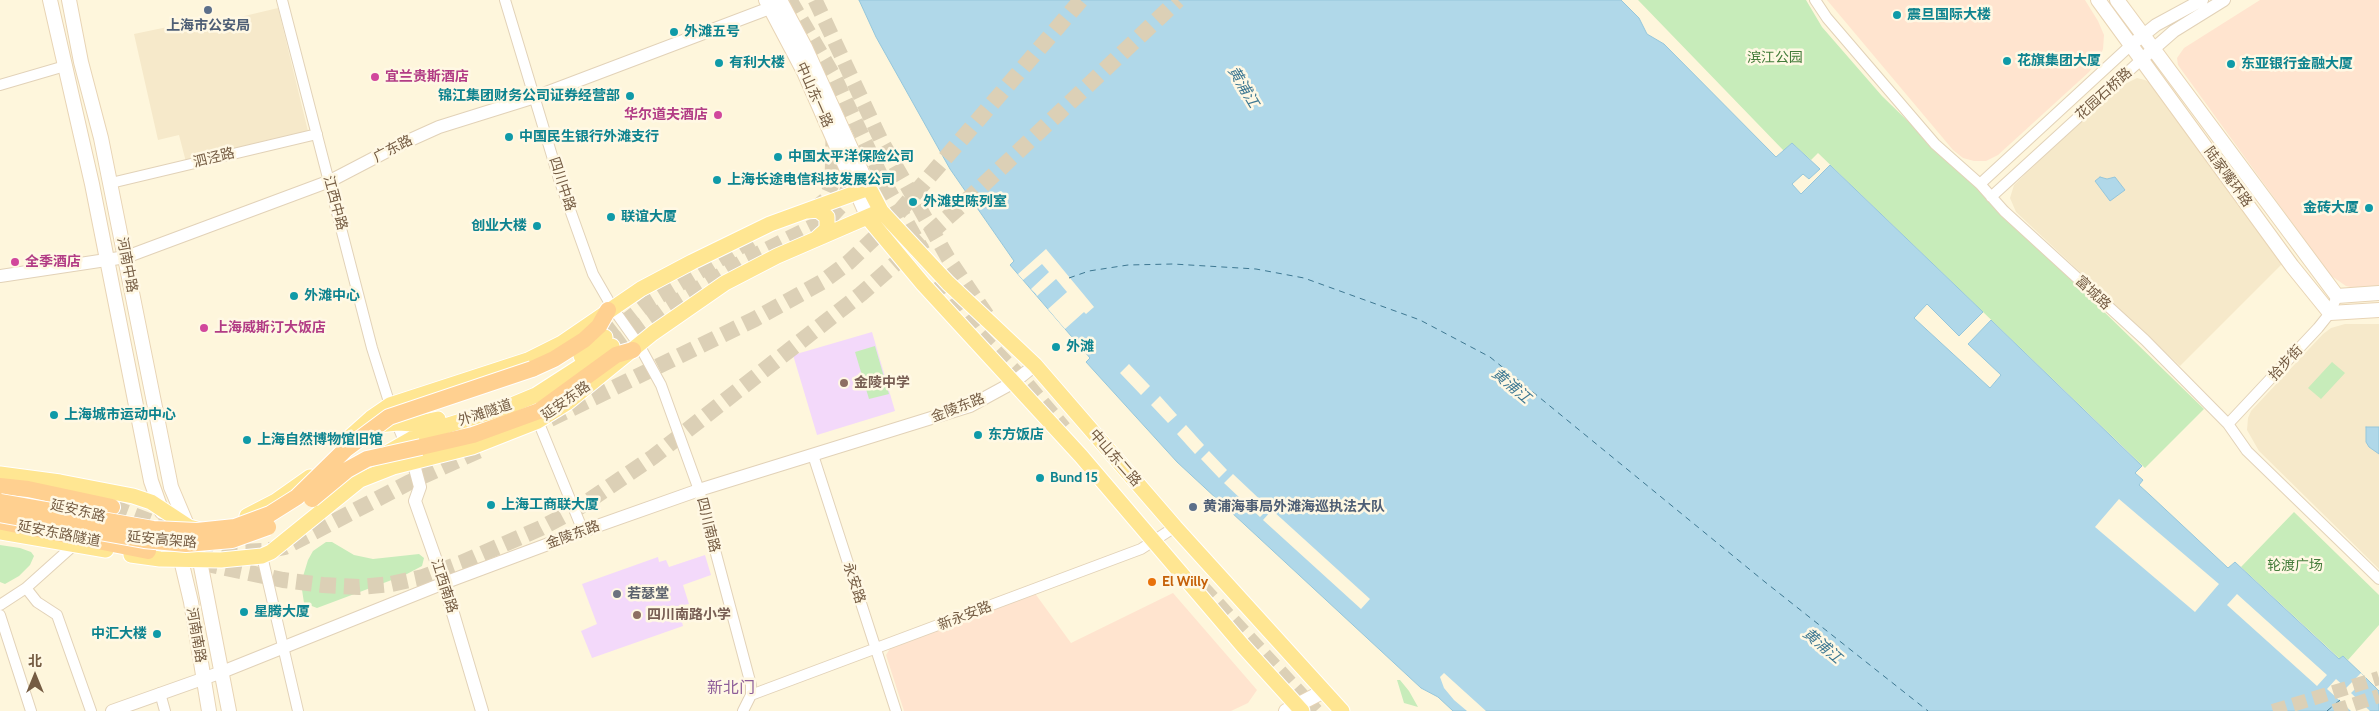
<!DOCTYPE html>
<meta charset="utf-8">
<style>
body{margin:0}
#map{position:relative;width:2379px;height:711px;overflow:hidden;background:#fef6dc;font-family:Cabin,"Noto Sans SC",sans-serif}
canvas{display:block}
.north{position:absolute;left:10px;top:651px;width:50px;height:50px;-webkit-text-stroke:4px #fff8e4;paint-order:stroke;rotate:0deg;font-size:14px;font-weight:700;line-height:20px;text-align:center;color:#755c43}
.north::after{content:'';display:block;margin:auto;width:18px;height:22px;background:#755c43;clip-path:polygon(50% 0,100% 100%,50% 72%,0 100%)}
</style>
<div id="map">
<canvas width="2379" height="711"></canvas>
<div class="north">北</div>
</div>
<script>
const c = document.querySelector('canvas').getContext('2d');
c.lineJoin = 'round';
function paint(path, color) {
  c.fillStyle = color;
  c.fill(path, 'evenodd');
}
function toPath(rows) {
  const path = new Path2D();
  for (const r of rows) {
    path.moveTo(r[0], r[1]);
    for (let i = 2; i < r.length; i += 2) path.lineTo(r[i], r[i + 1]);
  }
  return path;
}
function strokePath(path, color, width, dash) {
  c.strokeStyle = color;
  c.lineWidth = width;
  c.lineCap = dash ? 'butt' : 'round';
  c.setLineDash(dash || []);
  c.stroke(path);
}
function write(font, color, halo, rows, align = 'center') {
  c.font = font + ' Cabin,"Noto Sans SC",sans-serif';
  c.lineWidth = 5;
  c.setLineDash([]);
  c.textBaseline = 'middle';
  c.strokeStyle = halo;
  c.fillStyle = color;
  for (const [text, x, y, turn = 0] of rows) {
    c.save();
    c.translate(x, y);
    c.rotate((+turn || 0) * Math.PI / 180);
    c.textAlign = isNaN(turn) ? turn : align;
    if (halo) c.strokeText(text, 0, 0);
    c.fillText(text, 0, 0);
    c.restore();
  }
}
const residential = toPath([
 [278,8,308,131,186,162,179,135,158,140,134,34,177,25,194,28],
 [2137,78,2145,80,2152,84,2282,264,2180,366,2016,212,2010,198,2014,185,2059,142,2121,86],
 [2345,324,2379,324,2379,569,2259,451,2247,430,2248,418,2251,411,2323,334,2331,328]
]);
const commercial = toPath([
 [1827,0,2085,0,2098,21,2104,35,2103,49,2098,61,2089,72,1998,155,1986,161,1974,161,1963,158,1953,150],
 [2260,0,2379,0,2379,286,2355,288,2346,286,2330,275,2178,65,2177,58,2184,48],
 [1034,592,1071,643,1173,593,1257,690,1248,703,1231,711,904,711,886,655,891,647]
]);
const education = toPath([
 [872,332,895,411,817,435,793,355],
 [705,555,711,575,683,585,689,604,678,606,683,626,592,658,581,631,597,624,582,584,658,557,659,562,666,560,669,567]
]);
const green = toPath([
 [1638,0,1806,0,1822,27,1882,96,2204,409,2145,468,1818,153,1811,160,1792,143,1784,151],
 [875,346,889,394,869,399,855,352],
 [2332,362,2345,373,2321,399,2308,388],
 [2294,512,2379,595,2379,625,2348,660,2343,656,2340,659,2241,567],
 [326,542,332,542,354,555,373,559,419,554,424,558,422,566,405,575,317,608,304,603,301,583,308,560,313,551],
 [0,545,20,548,31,552,34,556,30,565,19,576,5,584,0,582],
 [1397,680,1400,680,1409,691,1418,707,1404,703]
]);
const water = toPath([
 [859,0,1621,0,1639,18,1647,34,1664,44,1776,157,1792,143,1820,169,1809,179,1803,174,1792,184,1801,194,1830,165,1983,312,1959,336,1927,304,1914,318,1990,388,2001,375,1968,344,1991,320,2142,466,2135,473,2143,480,2139,485,2150,495,2228,568,2235,562,2339,659,2343,656,2365,677,2379,691,2379,711,1453,711,1438,697,1421,688,1177,462,1086,362,1090,358,1010,265,1014,261,950,169,876,37,859,0],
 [2100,177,2107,179,2115,177,2125,190,2110,201,2095,181,2100,177],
 [2366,427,2379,427,2379,454,2369,447,2366,442,2366,427]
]);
const pier = toPath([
 [1046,249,1094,307,1086,314,1084,312,1065,329,1048,309,1067,292,1056,279,1037,296,1036,294,1031,289,1049,272,1042,264,1023,280,1018,274],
 [1129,364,1150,386,1141,395,1120,373],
 [1160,396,1177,415,1168,423,1151,405],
 [1186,425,1204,445,1195,454,1177,434],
 [1209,451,1227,470,1219,478,1201,459],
 [1233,474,1269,508,1260,517,1224,483],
 [2119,499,2219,584,2195,612,2095,527],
 [1272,510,1370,599,1361,609,1263,520],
 [2237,594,2327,675,2317,686,2227,605],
 [1444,673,1486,711,1467,711,1454,700,1444,688,1440,677],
 [2361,673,2366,678,2351,693,2370,711,2351,711,2327,689,2336,679,2346,688]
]);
const ferry = toPath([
 [1069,278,1089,271,1128,265,1173,264,1256,269,1304,278,1420,320,1490,357,1765,582,1928,711],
 [2327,711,2340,700]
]);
const secondaryTunnel = toPath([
 [2273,711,2379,678],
 [2334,711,2379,696]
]);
const primaryTunnel = toPath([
 [790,0,835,78,883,180,923,251],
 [815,0,881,140,948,258,987,315],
 [814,209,825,200,832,184,833,139],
 [940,279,954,302,977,332,1027,384,1064,428],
 [605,337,650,302,753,239],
 [612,346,664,309,747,259,831,217,841,206,848,188],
 [1202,587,1316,711]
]);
const trunkTunnel = toPath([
 [550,419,755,319,822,282,849,262,887,226,1081,0],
 [112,507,173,530],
 [199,542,235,552,265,551,285,547,408,483,482,449],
 [202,563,283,580,323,585,359,587,391,584,423,577,461,563,541,528,575,510,653,457,861,294,963,204,1178,0]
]);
const minor = toPath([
 [282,0,372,348,390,405],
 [505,0,559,179,593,274,612,307,639,345,661,385,699,490,751,685,751,695,743,711],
 [1815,0,1827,18,1935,144,1980,184,2004,211,2145,340,2228,424,2247,451,2379,579],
 [0,85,65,66],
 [111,183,317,134],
 [1980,184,2132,44],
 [1991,197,2142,59],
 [538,421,583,531],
 [2228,424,2318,328,2330,313,2337,296],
 [813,455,896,711],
 [262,556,298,711],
 [26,588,37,602,57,615,91,711],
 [0,605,26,588,74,545],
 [0,615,31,711],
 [160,693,165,711],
 [751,695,1141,549,1175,527]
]);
const tertiary = toPath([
 [2136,41,2156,25,2202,0],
 [2142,59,2174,31,2224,0],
 [0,276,126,257,330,181,399,145,439,127,535,97,778,5],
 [395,416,413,461,420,487,415,501,444,583,482,711],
 [112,711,222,672,444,583,583,531,699,490,970,406,1014,382,1035,365]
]);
const secondary = toPath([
 [50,0,92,184,151,481,162,512],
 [69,0,81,62,101,138,171,487,198,551,229,711],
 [766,0,804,72,868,218],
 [780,0,805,47,869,188],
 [2098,0,2292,266,2330,313,2379,310],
 [2117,0,2337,296,2379,293],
 [171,534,181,560,191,602,209,711],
 [1286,711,1324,691]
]);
const primary = toPath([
 [807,211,818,210,827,217,827,229,817,238],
 [868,218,923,284,1081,456,1243,646,1302,711],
 [581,356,605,337],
 [377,425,398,423,414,424,438,419],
 [343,443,371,418,390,405,528,360,562,343,641,289,692,262,770,224,869,188,881,211,948,283,1035,365,1175,527,1342,711],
 [385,454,420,434,512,405,536,395,612,346],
 [0,474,60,482,133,496,151,502,189,527,200,530],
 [247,516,276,501,310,477],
 [0,532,106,550],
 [131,555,160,559,221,560,262,556,271,552,360,480,393,467,472,447,538,421,567,403,653,333,725,283,777,256,881,211]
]);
const trunk = toPath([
 [532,369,554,359,584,340,599,326,608,310],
 [421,447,473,435,539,411,616,355,633,350],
 [0,486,28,489,112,507],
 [2,522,148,551]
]);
const trunkBridge = toPath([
 [312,499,347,470,367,459,421,447],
 [0,502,153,529,197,531,235,527,270,514,297,497,346,449,389,417,532,369],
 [0,514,144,540,186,544,232,540,268,527]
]);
const markers = [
 [208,10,5,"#5c6f8a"],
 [1897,15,5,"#0f9aa8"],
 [674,32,5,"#0f9aa8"],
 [2007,61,5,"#0f9aa8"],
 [719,63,5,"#0f9aa8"],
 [2231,64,5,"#0f9aa8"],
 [375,77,5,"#d1479c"],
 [630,96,5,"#0f9aa8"],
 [718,115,5,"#d1479c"],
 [509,137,5,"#0f9aa8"],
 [778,157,5,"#0f9aa8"],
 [717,180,5,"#0f9aa8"],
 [913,202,5,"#0f9aa8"],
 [2369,208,5,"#0f9aa8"],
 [611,217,5,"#0f9aa8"],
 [537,226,5,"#0f9aa8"],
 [15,262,5,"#d1479c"],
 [294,296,5,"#0f9aa8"],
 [204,328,5,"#d1479c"],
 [1056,347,5,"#0f9aa8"],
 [844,383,5,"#8d6e63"],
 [54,415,5,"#0f9aa8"],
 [978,435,5,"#0f9aa8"],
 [247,440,5,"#0f9aa8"],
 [1040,478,5,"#0f9aa8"],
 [491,505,5,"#0f9aa8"],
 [1193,507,5,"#5c6f8a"],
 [1152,582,5,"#e8710a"],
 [617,594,5,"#6b7280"],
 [244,612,5,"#0f9aa8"],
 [637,615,5,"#8d6e63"],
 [157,634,5,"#0f9aa8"]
];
const cultureNames = [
 ["震旦国际大楼",1907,15],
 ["外滩五号",684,32],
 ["花旗集团大厦",2017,61],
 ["有利大楼",729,63],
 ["东亚银行金融大厦",2241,64],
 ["锦江集团财务公司证券经营部",620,96,"right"],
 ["中国民生银行外滩支行",519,137],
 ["中国太平洋保险公司",788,157],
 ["上海长途电信科技发展公司",727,180],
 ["外滩史陈列室",923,202],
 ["金砖大厦",2359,208,"right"],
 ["联谊大厦",621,217],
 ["创业大楼",527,226,"right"],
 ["外滩中心",304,296],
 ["外滩",1066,347],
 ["上海城市运动中心",64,415],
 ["东方饭店",988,435],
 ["上海自然博物馆旧馆",257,440],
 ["Bund 15",1050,478],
 ["上海工商联大厦",501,505],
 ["星腾大厦",254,612],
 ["中汇大楼",147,634,"right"]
];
const serviceNames = [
 ["上海市公安局",208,26],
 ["黄浦海事局外滩海巡执法大队",1203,507,"left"]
];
const parkNames = [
 ["滨江公园",1775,58],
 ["轮渡广场",2295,566]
];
const hotelNames = [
 ["宜兰贵斯酒店",385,77],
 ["华尔道夫酒店",708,115,"right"],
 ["全季酒店",25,262],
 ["上海威斯汀大饭店",214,328]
];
const streetNames = [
 ["花园石桥路",2104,94,-42],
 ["中山东一路",814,95,66],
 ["广东路",393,149,-27],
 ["泗泾路",214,158,-14],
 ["陆家嘴环路",2228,177,54],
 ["四川中路",562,184,72],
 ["江西中路",335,203,75],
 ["河南中路",127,265,79],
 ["富城路",2093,293,43],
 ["拾步街",2286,363,-47],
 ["延安东路",566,401,-35],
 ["金陵东路",958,408,-21],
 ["外滩隧道",485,413,-18],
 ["中山东二路",1115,458,49],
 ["延安东路",78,511,13],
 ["四川南路",708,525,76],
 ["延安东路隧道",59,534,11],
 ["金陵东路",573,535,-20],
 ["延安高架路",162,540,5],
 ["永安路",854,583,72],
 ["江西南路",444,586,72],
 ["新永安路",965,616,-21],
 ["河南南路",196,635,80]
];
const educationNames = [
 ["金陵中学",854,383],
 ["四川南路小学",647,615]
];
const foodNames = [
 ["El Willy",1162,582]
];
const worshipNames = [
 ["若瑟堂",627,594]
];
const waterNames = [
 ["黄浦江",1243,87,59],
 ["黄浦江",1511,386,40],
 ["黄浦江",1822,646,40]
];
const quarterNames = [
 ["新北门",731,688]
];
paint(residential, '#f6e9ca');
paint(commercial, '#ffe4cf');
paint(education, '#f3d9fa');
paint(green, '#c7ecba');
paint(water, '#b0d8e9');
strokePath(water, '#95c6db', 1);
paint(pier, '#fef6dc');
strokePath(ferry, '#3e7892', 1, [6, 5]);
strokePath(secondaryTunnel, '#dcd0b6', 14, [14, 7]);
strokePath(primaryTunnel, '#dcd0b6', 15, [15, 8]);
strokePath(trunkTunnel, '#dcd0b6', 16, [16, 8]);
strokePath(minor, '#e2d2b8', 12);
strokePath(tertiary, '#e2d2b8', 14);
strokePath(secondary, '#e8d4b5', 16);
strokePath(primary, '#fff', 17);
strokePath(trunk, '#fff', 18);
strokePath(minor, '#fff', 10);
strokePath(tertiary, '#fff', 12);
strokePath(secondary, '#fff', 14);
strokePath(primary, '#ffe692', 15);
strokePath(trunk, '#ffd090', 16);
strokePath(trunkBridge, '#fff', 18, []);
strokePath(trunkBridge, '#ffd090', 16);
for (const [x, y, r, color] of markers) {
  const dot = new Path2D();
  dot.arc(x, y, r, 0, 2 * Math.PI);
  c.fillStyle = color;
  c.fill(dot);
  strokePath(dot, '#fff8e4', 2);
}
write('bold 14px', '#0d838f', '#fff8e4', cultureNames, 'left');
write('bold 14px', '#4e5e75', '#fff8e4', serviceNames);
write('14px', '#447c3a', '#fff8e4', parkNames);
write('bold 14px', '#b23c85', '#fff8e4', hotelNames, 'left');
write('14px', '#755c43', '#fff8e4', streetNames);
write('bold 14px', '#785e54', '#fff8e4', educationNames, 'left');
write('bold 14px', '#c56008', '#fff8e4', foodNames, 'left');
write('bold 14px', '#5b616d', '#fff8e4', worshipNames, 'left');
write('italic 15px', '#3e7892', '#fff8e4', waterNames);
write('16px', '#8e5e99', '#fff8e4', quarterNames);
</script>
